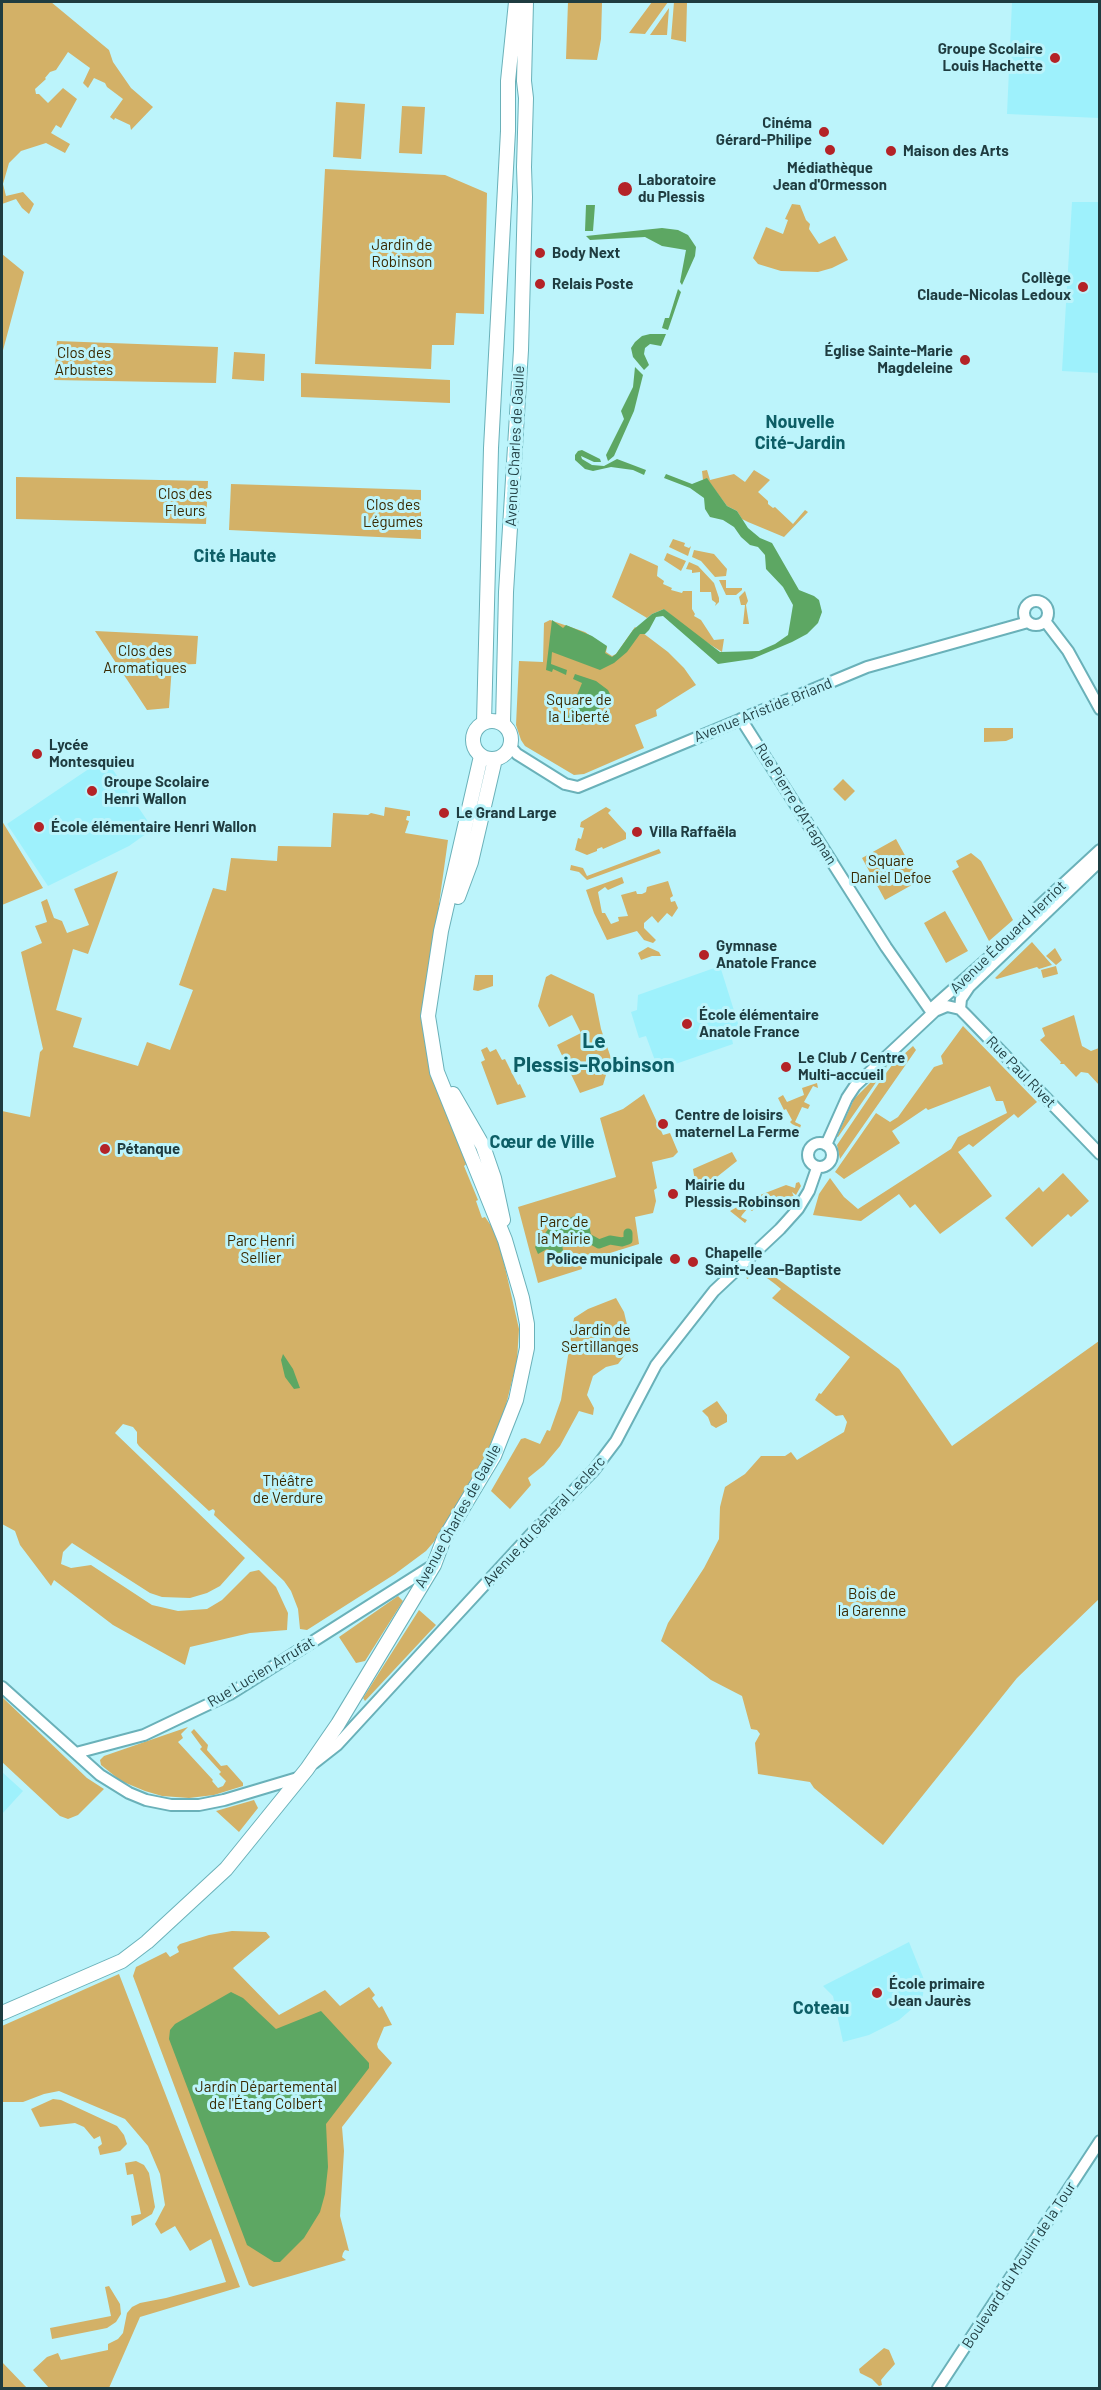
<!DOCTYPE html>
<meta charset="utf-8">
<style>
body{margin:0}
#map{position:relative;width:1101px;height:2390px;overflow:hidden;background:#bcf4fb;font-family:Barlow,sans-serif}
canvas{display:block}
.frame{position:absolute;inset:0;border:3px solid #1f3c40;pointer-events:none}
</style>
<div id="map">
<canvas width="1101" height="2390"></canvas>
<div class="frame"></div>
</div>
<script>
const c = document.querySelector('canvas').getContext('2d');
c.lineJoin = 'round';
function paint(path, color) {
  c.fillStyle = color;
  c.fill(path, 'evenodd');
}
function toPath(rows) {
  const path = new Path2D();
  for (const r of rows) {
    if (r.length === 3) {
      path.moveTo(r[0] + r[2], r[1]);
      path.arc(r[0], r[1], r[2], 0, 2 * Math.PI);
      continue;
    }
    path.moveTo(r[0], r[1]);
    for (let i = 2; i < r.length; i += 2) path.lineTo(r[i], r[i + 1]);
  }
  return path;
}
function strokePath(path, color, width, dash) {
  c.strokeStyle = color;
  c.lineWidth = width;
  c.lineCap = dash ? 'butt' : 'round';
  c.setLineDash(dash || []);
  c.stroke(path);
}
function write(font, color, halo, rows, align = 'center') {
  c.font = font + ' Barlow,sans-serif';
  c.lineWidth = 6;
  c.setLineDash([]);
  c.textBaseline = 'middle';
  c.strokeStyle = halo;
  c.fillStyle = color;
  for (const [text, x, y, turn = 0] of rows) {
    c.save();
    c.translate(x, y);
    c.rotate((+turn || 0) * Math.PI / 180);
    c.textAlign = isNaN(turn) ? turn : align;
    if (halo) c.strokeText(text, 0, 0);
    c.fillText(text, 0, 0);
    c.restore();
  }
}
const built = toPath([
 [1012,2,1099,2,1099,118,1007,114],
 [1072,202,1099,202,1099,373,1062,371],
 [105,758,153,829,129,846,48,886,7,824],
 [720,966,742,1036,732,1039,733,1044,664,1068,657,1066,646,1036,639,1038,631,1012,637,1010,638,995],
 [2,1772,23,1791,2,1814],
 [909,1942,925,1982,922,2000,899,2020,869,2035,843,2042,833,1996,823,1986]
]);
const green = toPath([
 [2,2,51,2,109,50,113,62,131,88,153,107,131,130,130,125,115,118,114,120,110,117,123,99,107,87,105,83,94,78,88,88,83,83,90,68,68,52,56,70,50,72,45,78,46,79,35,89,36,94,39,94,48,103,63,88,77,99,61,128,56,125,51,133,70,144,65,153,46,143,21,151,9,163,3,184,6,196,23,192,34,204,29,214,22,208,16,199,2,204],
 [568,2,602,3,601,39,597,60,566,59],
 [652,2,668,2,645,34,629,33],
 [674,2,687,2,686,42,671,39],
 [669,8,667,35,649,35,650,35],
 [336,102,365,104,361,159,333,157],
 [402,106,425,107,422,154,399,153],
 [325,169,445,175,487,193,484,314,456,313,454,345,432,345,431,369,315,364],
 [792,204,800,205,806,220,810,224,809,229,819,244,835,236,848,260,832,268,818,272,781,271,758,264,753,258,766,227,783,234,788,220,785,219],
 [2,254,24,272,2,354],
 [57,341,218,347,216,383,54,380],
 [234,352,265,354,264,381,232,379],
 [301,373,450,380,450,403,301,397],
 [707,470,710,480,734,474,745,482,754,470,770,480,758,492,768,501,768,504,773,508,775,507,793,524,805,510,808,512,784,537,748,522,742,519,737,511,727,506,707,479,703,480,702,471],
 [16,477,208,481,206,524,16,519],
 [231,484,421,490,421,539,229,530],
 [673,539,685,543,684,546,689,548,691,546,688,556,669,547],
 [694,550,714,554,727,569,726,576,715,577,701,561,692,557],
 [630,553,658,566,657,576,664,581,663,584,672,588,671,590,682,593,683,591,692,591,692,609,695,614,694,616,701,620,714,640,724,639,722,652,692,633,664,609,652,614,647,618,612,597],
 [667,553,686,561,681,571,664,560],
 [689,562,698,566,714,583,719,598,719,602,715,606,716,603,712,600,711,592,700,592,700,572,692,573,692,570,686,569],
 [719,580,726,580,726,588,742,588,742,590,736,595,726,595],
 [745,591,748,601,746,605,749,624,743,624,745,605,741,605,739,597],
 [550,620,585,632,607,647,606,652,612,656,616,654,635,627,668,652,684,668,696,685,656,710,657,716,635,725,644,748,584,774,574,775,525,746,521,740,516,725,519,661,543,662,544,623],
 [95,631,198,636,196,664,172,665,169,708,147,710],
 [984,728,1013,728,1013,738,1006,741,984,742],
 [843,779,855,791,845,801,833,789],
 [385,807,410,811,410,816,407,816,406,820,409,821,405,833,448,840,424,1011,469,1162,464,1166,478,1200,476,1201,482,1218,485,1217,497,1234,502,1254,519,1329,517,1361,504,1413,488,1459,444,1530,426,1551,395,1574,307,1630,300,1629,298,1609,291,1591,284,1581,214,1515,215,1511,213,1509,209,1511,139,1446,137,1443,137,1432,133,1427,123,1424,115,1433,245,1558,220,1586,207,1593,190,1598,162,1597,150,1593,72,1543,63,1552,61,1564,71,1568,91,1565,152,1605,178,1611,207,1609,222,1600,250,1572,259,1570,276,1587,288,1613,287,1630,250,1633,190,1647,185,1665,113,1625,54,1580,51,1586,20,1545,15,1531,2,1524,2,1111,30,1117,40,1052,43,1049,21,952,42,943,35,926,47,922,41,902,47,899,54,918,62,921,67,933,89,925,74,889,118,871,88,954,73,949,56,1010,82,1018,73,1047,138,1066,147,1042,170,1050,193,990,179,985,213,888,226,891,231,858,277,861,278,846,331,847,333,813,368,815,371,813,384,816],
 [606,807,611,810,608,813,626,833,626,839,603,849,602,847,597,849,597,851,587,855,575,850,578,838,581,839,584,828,580,827,581,822],
 [2,821,43,888,2,905],
 [896,839,919,881,885,900,862,858],
 [659,849,661,853,587,880,579,872,570,870,571,865,583,868,587,876],
 [971,853,981,861,1013,920,989,941,952,871,959,867,956,861],
 [622,877,624,883,608,890,605,887,598,892,602,913,605,913,611,924,619,921,618,917,628,916,621,895,636,891,637,894,642,894,646,892,647,887,668,881,673,896,670,898,671,902,675,901,678,908,672,917,667,913,658,923,652,916,644,923,644,928,656,940,653,943,644,940,637,931,607,940,594,913,586,890],
 [945,911,968,951,946,963,924,923],
 [1032,942,1052,965,1039,969,1037,967,997,979,995,978],
 [648,947,659,952,661,956,652,956,641,960,638,953],
 [1055,948,1062,960,1056,965,1046,956],
 [1056,966,1058,974,1043,978,1041,970],
 [551,974,594,994,601,1029,611,1058,603,1085,580,1093,557,1045,581,1033,572,1015,549,1027,538,1006,546,977],
 [475,975,493,975,493,986,478,991,473,990],
 [1074,1015,1082,1046,1091,1051,1099,1048,1099,1085,1088,1073,1081,1072,1076,1077,1064,1064,1060,1064,1061,1062,1040,1040,1045,1036,1042,1028],
 [963,1026,1037,1102,1018,1118,1014,1114,973,1147,969,1144,958,1152,992,1196,940,1234,915,1204,910,1208,899,1194,861,1221,813,1215,819,1194,830,1178,844,1197,858,1209,951,1149,958,1137,1007,1113,1003,1101,996,1101,990,1086,928,1110,926,1108,892,1131,900,1143,844,1179,835,1172,876,1113,890,1122,898,1117,934,1067,943,1064,941,1056],
 [913,1046,916,1050,840,1159,837,1145,883,1077,893,1064],
 [487,1047,490,1052,496,1049,502,1060,505,1059,518,1085,520,1084,526,1097,497,1105,481,1062,485,1060,481,1050],
 [888,1065,838,1137,837,1137,854,1099],
 [817,1083,818,1088,813,1086,804,1102,810,1105,808,1109,802,1107,795,1122,801,1125,800,1128,792,1124,790,1122,792,1120,786,1109,784,1110,778,1098,783,1095,787,1102,804,1095,802,1088],
 [644,1094,663,1135,670,1133,678,1152,673,1157,652,1162,657,1188,654,1190,656,1201,653,1213,635,1217,639,1244,581,1262,582,1269,538,1283,518,1207,616,1177,600,1118,623,1109],
 [732,1152,737,1161,713,1180,696,1188,693,1169],
 [1063,1173,1089,1201,1071,1217,1068,1214,1032,1247,1005,1218,1039,1187,1043,1192],
 [799,1182,801,1186,796,1195,792,1192,794,1197,786,1206,774,1195,766,1198,752,1211,748,1208,742,1215,741,1217,747,1220,745,1223,730,1211,755,1197,786,1185,795,1188,796,1183],
 [759,1265,899,1369,952,1446,1099,1341,1099,1599,1017,1678,883,1845,814,1788,810,1782,758,1774,755,1743,760,1734,757,1730,751,1729,742,1696,711,1680,661,1641,668,1623,704,1568,719,1539,720,1507,725,1487,745,1474,761,1456,785,1456,791,1452,797,1460,844,1432,847,1422,843,1415,836,1416,815,1400,819,1393,831,1399,821,1394,850,1357,772,1298,781,1289,775,1284,759,1272,747,1279,746,1275],
 [616,1298,624,1312,632,1346,618,1364,606,1367,593,1376,587,1395,594,1408,593,1415,579,1411,560,1446,544,1465,528,1478,531,1485,510,1509,491,1491,521,1439,525,1438,540,1444,547,1430,550,1431,561,1400,574,1318,588,1309],
 [717,1401,727,1415,727,1422,716,1428,711,1425,708,1417,702,1411],
 [398,1596,403,1601,365,1661,356,1663,339,1637],
 [419,1610,436,1625,365,1701,363,1698],
 [2,1697,87,1778,104,1789,78,1815,68,1819,60,1816,2,1762],
 [188,1727,181,1734,183,1738,178,1742,213,1780,212,1781,218,1788,223,1786,226,1781,219,1774,221,1772,200,1749,202,1747,191,1732,194,1729,208,1745,207,1750,221,1766,227,1765,243,1783,243,1786,214,1795,189,1798,162,1796,145,1791,121,1781,101,1765,100,1760,104,1756],
 [254,1800,258,1808,239,1832,216,1811],
 [232,1931,266,1932,270,1937,233,1968,279,2015,325,1990,340,2006,369,1987,375,1995,372,1998,379,2008,382,2006,392,2025,384,2027,377,2044,378,2048,392,2063,342,2127,344,2151,340,2216,349,2251,345,2250,343,2253,342,2257,346,2260,253,2287,249,2285,133,1976,136,1967,166,1952,170,1957,179,1952,177,1947,180,1944,209,1935],
 [119,1974,240,2287,140,2317,109,2388,49,2388,33,2370,47,2357,58,2353,61,2360,108,2350,108,2344,118,2339,123,2333,127,2313,132,2307,140,2303,166,2298,226,2282,211,2239,190,2251,175,2226,161,2234,155,2224,165,2205,160,2174,148,2146,125,2119,59,2091,44,2094,23,2102,2,2102,2,2026],
 [53,2099,61,2100,117,2126,124,2135,127,2144,120,2151,100,2155,98,2147,102,2144,100,2136,94,2139,84,2127,75,2123,40,2127,31,2109],
 [136,2161,144,2165,149,2173,155,2207,152,2214,132,2226,131,2216,141,2214,133,2174,127,2175,125,2163],
 [109,2286,120,2304,121,2314,116,2322,107,2328,52,2339,50,2328,111,2316,105,2287],
 [884,2348,889,2350,895,2364,886,2374,881,2380,882,2385,879,2386,872,2379,860,2373,859,2369],
 [2,2362,27,2388,2,2388]
]);
const water = toPath([
 [586,205,595,205,593,231,585,231],
 [662,228,678,230,688,235,696,247,695,256,682,285,680,282,686,250,662,246,645,237,590,240,586,236],
 [678,289,681,292,668,330,662,328,665,318,669,318],
 [650,334,666,334,661,346,650,344,645,348,644,354,649,365,644,370,633,357,631,348,635,342,642,336],
 [635,367,643,375,634,411,614,456,608,461,606,455,624,419,621,411,633,387],
 [582,450,600,459,601,462,594,462,581,456,582,459,592,465,604,466,617,459,646,470,644,475,633,470,611,467,593,471,585,469,575,460,575,455,578,451],
 [666,474,692,484,707,478,727,506,737,511,748,528,760,538,772,543,799,590,814,596,819,600,822,612,818,623,807,634,792,642,752,659,718,664,663,616,656,617,649,630,645,634,640,634,627,652,614,663,600,670,552,652,551,664,567,670,566,675,553,669,552,672,546,670,552,620,563,628,566,625,592,636,607,646,605,653,612,657,616,654,633,630,652,614,664,609,720,652,759,651,775,644,788,635,793,605,783,587,766,569,765,555,758,547,750,545,741,537,734,527,723,520,710,517,705,509,704,498,690,488,664,478],
 [575,674,596,681,608,690,611,696,586,723,580,725,572,723,568,717,582,683,573,679],
 [574,1216,589,1224,591,1235,585,1244,578,1245,564,1233,561,1236,563,1251,559,1253,547,1249,538,1254,535,1247,549,1228],
 [283,1354,293,1369,300,1388,294,1389,285,1377,281,1360],
 [231,1992,243,1998,276,2029,321,2011,369,2063,369,2068,326,2124,328,2167,325,2194,320,2212,304,2238,280,2262,274,2262,247,2245,169,2039,170,2030,175,2024]
]);
const canal = toPath([
 [588,1238,599,1244,610,1240,622,1242,628,1240,628,1233]
]);
const minor = toPath([
 [1036,613,12],
 [1045,621,1068,651,1100,709],
 [741,719,886,947,930,1010],
 [510,746,517,754,565,784,578,787,867,667,1028,622],
 [932,1008,1020,930,1035,910,1100,850],
 [960,1009,961,999,969,987,1100,861],
 [820,1155,12],
 [826,1145,847,1098,855,1086,935,1011,947,1006,960,1009,967,1016,1100,1154],
 [2,1687,100,1775,129,1793,146,1800,171,1805,199,1805,224,1800,301,1777],
 [76,1753,144,1735,230,1694,432,1566],
 [314,1763,337,1745,534,1531,594,1470,616,1441,656,1365,714,1291,780,1229,798,1209,809,1191,817,1168],
 [938,2388,1100,2141]
]);
const major = toPath([
 [492,740,19],
 [484,722,491,448,508,131,508,81,516,2],
 [503,724,506,592,521,350,525,197,524,167,526,98,524,81,526,2],
 [458,897,471,862,495,759],
 [453,1094,483,1146,494,1178,503,1220],
 [2,2013,122,1961,147,1942,226,1869,307,1769,338,1724,434,1565,443,1541,494,1456,516,1400,527,1348,527,1324,522,1298,505,1240,437,1072,428,1016,441,931,481,756]
]);
const markers = [
 [1055,58,6,"#b42327"],
 [824,132,6,"#b42327"],
 [830,150,6,"#b42327"],
 [891,151,6,"#b42327"],
 [625,189,8,"#b42327"],
 [540,253,6,"#b42327"],
 [540,284,6,"#b42327"],
 [1083,287,6,"#b42327"],
 [965,360,6,"#b42327"],
 [37,754,6,"#b42327"],
 [92,791,6,"#b42327"],
 [444,813,6,"#b42327"],
 [39,827,6,"#b42327"],
 [637,832,6,"#b42327"],
 [704,955,6,"#b42327"],
 [687,1024,6,"#b42327"],
 [786,1067,6,"#b42327"],
 [663,1124,6,"#b42327"],
 [105,1149,6,"#b42327"],
 [673,1194,6,"#b42327"],
 [675,1259,6,"#b42327"],
 [693,1262,6,"#b42327"],
 [877,1993,6,"#b42327"]
];
const poiNames = [
 ["Groupe Scolaire",1043,49,"right"],
 ["Louis Hachette",1043,66,"right"],
 ["Cinéma",812,123,"right"],
 ["Gérard-Philipe",812,140,"right"],
 ["Maison des Arts",903,151],
 ["Médiathèque",830,168,"center"],
 ["Jean d'Ormesson",830,185,"center"],
 ["Laboratoire",638,180],
 ["du Plessis",638,197],
 ["Body Next",552,253],
 ["Collège",1071,278,"right"],
 ["Claude-Nicolas Ledoux",1071,295,"right"],
 ["Relais Poste",552,284],
 ["Église Sainte-Marie",953,351,"right"],
 ["Magdeleine",953,368,"right"],
 ["Lycée",49,745],
 ["Montesquieu",49,762],
 ["Groupe Scolaire",104,782],
 ["Henri Wallon",104,799],
 ["Le Grand Large",456,813],
 ["École élémentaire Henri Wallon",51,827],
 ["Villa Raffaëla",649,832],
 ["Gymnase",716,946],
 ["Anatole France",716,963],
 ["École élémentaire",699,1015],
 ["Anatole France",699,1032],
 ["Le Club / Centre",798,1058],
 ["Multi-accueil",798,1075],
 ["Centre de loisirs",675,1115],
 ["maternel La Ferme",675,1132],
 ["Pétanque",117,1149],
 ["Mairie du",685,1185],
 ["Plessis-Robinson",685,1202],
 ["Chapelle",705,1253],
 ["Saint-Jean-Baptiste",705,1270],
 ["Police municipale",663,1259,"right"],
 ["École primaire",889,1984],
 ["Jean Jaurès",889,2001]
];
const parkNames = [
 ["Jardin de",402,245],
 ["Robinson",402,262],
 ["Clos des",84,353],
 ["Arbustes",84,370],
 ["Clos des",185,494],
 ["Fleurs",185,511],
 ["Clos des",393,505],
 ["Légumes",393,522],
 ["Clos des",145,651],
 ["Aromatiques",145,668],
 ["Square de",579,700],
 ["la Liberté",579,717],
 ["Square",891,861],
 ["Daniel Defoe",891,878],
 ["Parc de",564,1222],
 ["la Mairie",564,1239],
 ["Parc Henri",261,1241],
 ["Sellier",261,1258],
 ["Jardin de",600,1330],
 ["Sertillanges",600,1347],
 ["Théâtre",288,1481],
 ["de Verdure",288,1498],
 ["Bois de",872,1594],
 ["la Garenne",872,1611],
 ["Jardin Départemental",266,2087],
 ["de l'Étang Colbert",266,2104]
];
const streetNames = [
 ["Avenue Charles de Gaulle",515,446,-87],
 ["Avenue Aristide Briand",763,710,-22],
 ["Rue Pierre d'Artagnan",796,804,58],
 ["Avenue Édouard Herriot",1008,937,-44],
 ["Rue Paul Rivet",1021,1072,46],
 ["Avenue Charles de Gaulle",458,1516,-61],
 ["Avenue du Général Leclerc",544,1521,-47],
 ["Rue Lucien Arrufat",261,1672,-31],
 ["Boulevard du Moulin de la Tour",1019,2265,-57]
];
const quarterNames = [
 ["Nouvelle",800,422],
 ["Cité-Jardin",800,443],
 ["Cité Haute",235,556],
 ["Cœur de Ville",542,1142],
 ["Coteau",821,2008]
];
const districtNames = [
 ["Le",594,1041],
 ["Plessis-Robinson",594,1065]
];
paint(built, '#9ef1fc');
paint(green, '#d3b167');
paint(water, '#5da763');
strokePath(canal, '#5da763', 9);
strokePath(minor, '#6ab1b9', 14);
strokePath(major, '#6ab1b9', 16);
strokePath(minor, '#fff', 10);
strokePath(major, '#fff', 14);
for (const [x, y, r, color] of markers) {
  const dot = new Path2D();
  dot.arc(x, y, r, 0, 2 * Math.PI);
  c.fillStyle = color;
  c.fill(dot);
  strokePath(dot, '#bcf4fb', 2);
}
write('bold 15px', '#1f3c40', '#bcf4fb', poiNames, 'left');
write('15px', '#392800', '#bcf4fb', parkNames);
write('15px', '#1f3c40', '#bcf4fb', streetNames);
write('bold 18px', '#0d5e66', '#bcf4fb', quarterNames);
write('bold 21px', '#0d5e66', '#bcf4fb', districtNames);
</script>
